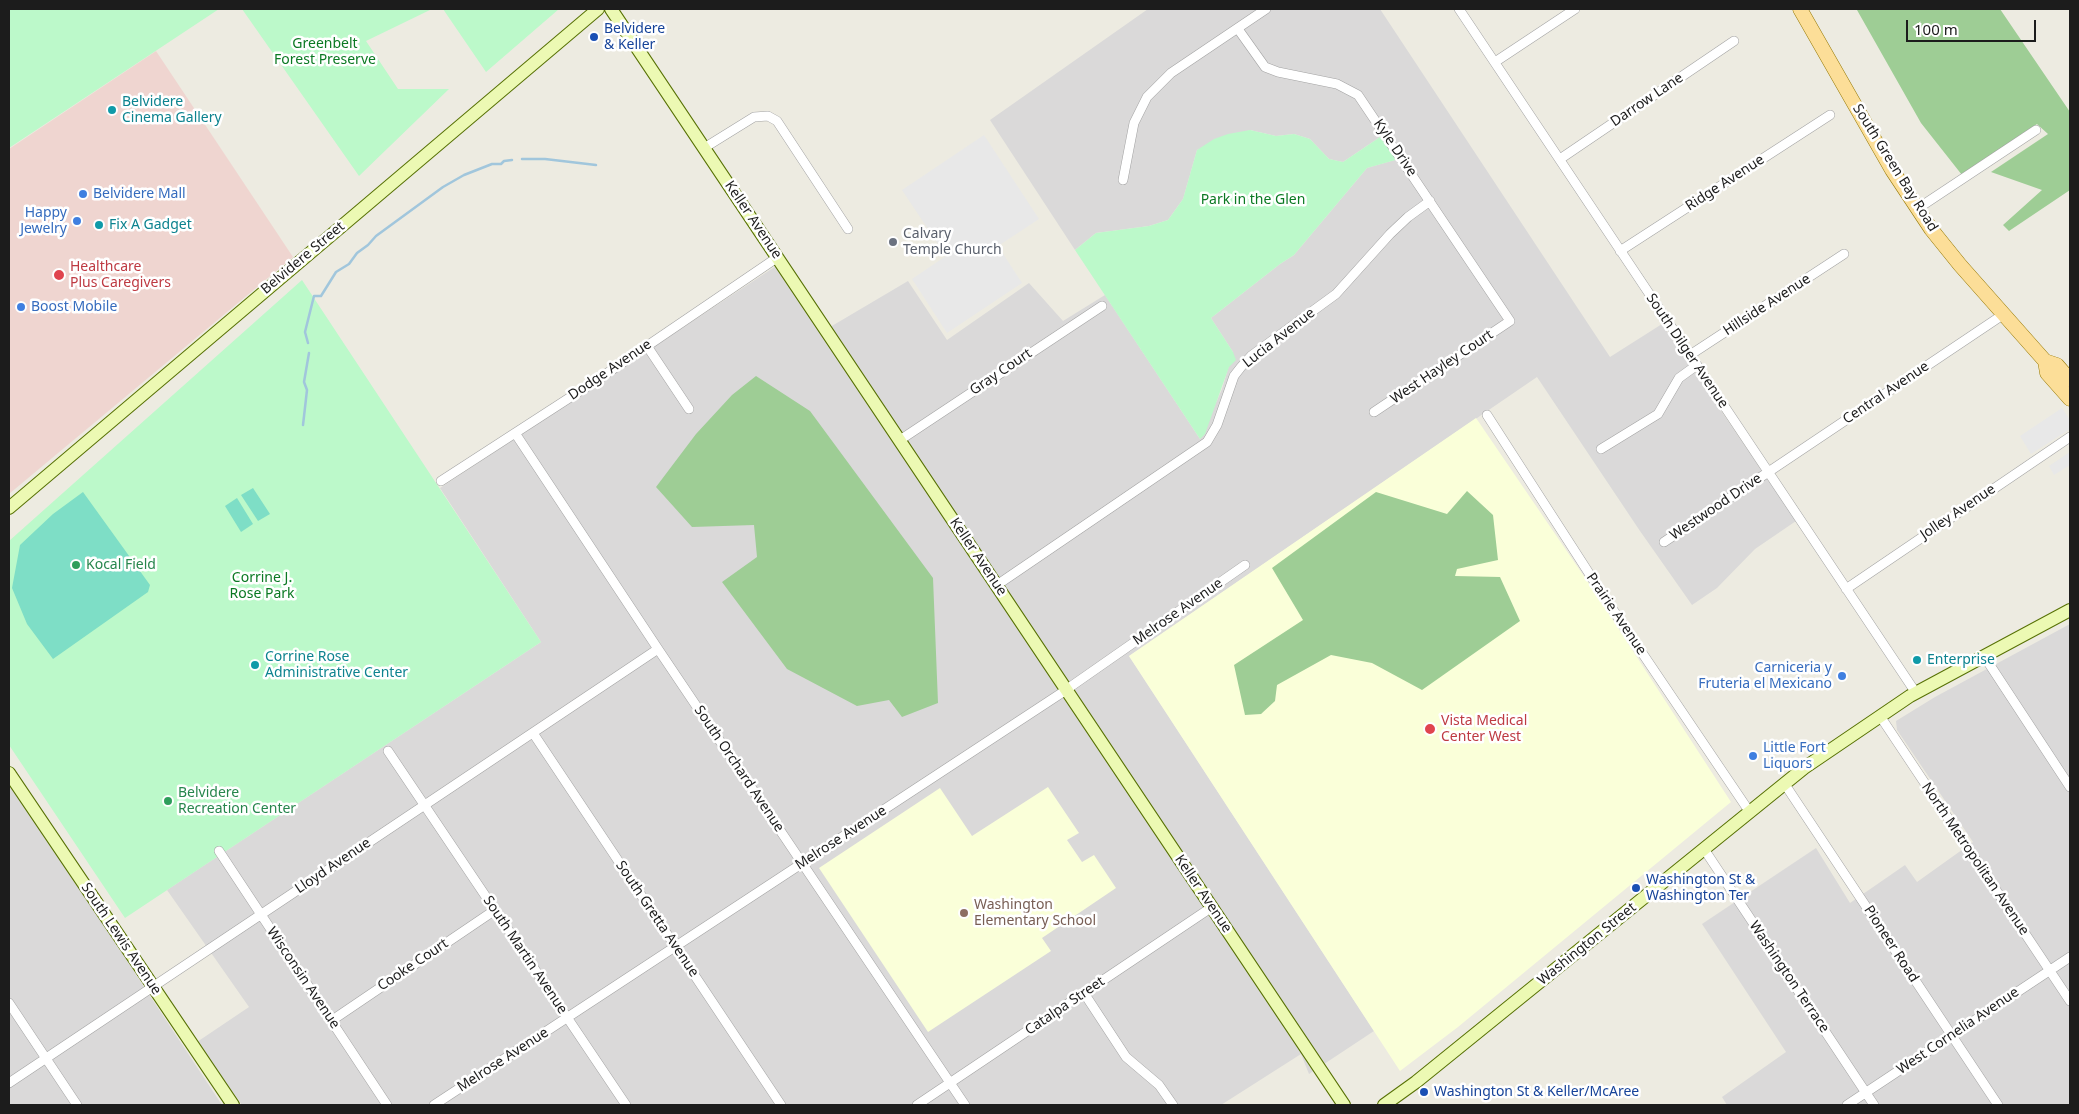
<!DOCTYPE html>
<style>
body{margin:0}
#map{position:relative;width:2079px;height:1114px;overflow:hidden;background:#edebe1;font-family:"Noto Sans",sans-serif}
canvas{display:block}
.frame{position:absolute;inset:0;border:10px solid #1c1c1c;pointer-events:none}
.scale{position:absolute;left:1906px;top:20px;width:130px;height:22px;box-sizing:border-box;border:2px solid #1c1c1c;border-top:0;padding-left:6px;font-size:15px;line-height:18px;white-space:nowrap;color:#1c1c1c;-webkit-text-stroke:4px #fff;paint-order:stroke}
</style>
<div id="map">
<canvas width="2079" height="1114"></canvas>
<div class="frame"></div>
<div class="scale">100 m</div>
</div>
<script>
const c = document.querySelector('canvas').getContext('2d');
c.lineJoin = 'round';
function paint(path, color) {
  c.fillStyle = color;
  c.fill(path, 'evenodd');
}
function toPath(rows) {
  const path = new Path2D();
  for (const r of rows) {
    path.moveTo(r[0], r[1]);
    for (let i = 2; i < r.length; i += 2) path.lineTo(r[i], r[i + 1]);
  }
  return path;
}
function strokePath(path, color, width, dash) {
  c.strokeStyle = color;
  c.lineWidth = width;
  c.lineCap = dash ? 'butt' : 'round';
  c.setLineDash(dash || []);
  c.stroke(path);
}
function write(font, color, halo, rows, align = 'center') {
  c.font = font + ' "Noto Sans",sans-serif';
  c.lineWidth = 5;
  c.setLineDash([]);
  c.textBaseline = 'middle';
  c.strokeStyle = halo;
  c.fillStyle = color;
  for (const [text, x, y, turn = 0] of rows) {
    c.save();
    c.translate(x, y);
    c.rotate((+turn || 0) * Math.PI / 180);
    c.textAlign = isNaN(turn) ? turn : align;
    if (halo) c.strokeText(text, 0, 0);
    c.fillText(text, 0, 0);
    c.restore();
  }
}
const residential = toPath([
 [1148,9,1380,9,1610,357,1662,324,1796,521,1755,549,1717,588,1692,605,1640,531,1537,377,1129,656,1374,1031,1309,1074,1301,1054,1221,1105,242,1105,197,1042,249,1007,167,890,541,642,440,488,776,266,820,333,908,281,947,340,1029,283,1063,321,1105,295,1200,439,1222,389,1233,352,1211,318,1280,264,1294,255,1367,168,1398,159,1383,135,1343,162,1329,159,1310,139,1294,134,1276,136,1250,130,1197,150,1183,199,1168,220,1149,226,1096,233,1075,250,990,120],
 [2070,624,2070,1105,1727,1105,1722,1097,1786,1052,1702,924,1816,848,1850,903,1905,865,1917,882,1973,842,1897,730,1896,721,1935,697],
 [9,784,67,870,222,1105,9,1105]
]);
const commercial = toPath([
 [156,51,293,257,9,494,9,149]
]);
const education = toPath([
 [1476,418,1594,591,1731,802,1458,1027,1400,1071,1129,656],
 [1048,787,1079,833,1067,840,1082,862,1094,855,1116,888,1042,938,1051,951,928,1032,819,868,940,788,972,836]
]);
const forest = toPath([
 [1860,9,2000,9,2070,112,2070,190,2009,231,2003,225,2042,190,1991,172,2048,134,2037,124,1962,175,1921,123,1857,10],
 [756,376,810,411,933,578,938,703,902,717,889,700,857,706,787,669,722,582,757,557,754,525,692,527,656,487,696,434,732,395],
 [1467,491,1493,515,1498,560,1457,569,1455,576,1500,577,1520,621,1422,690,1372,663,1331,655,1277,685,1275,701,1261,714,1245,715,1234,665,1303,620,1272,568,1376,492,1447,514]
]);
const park = toPath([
 [9,9,219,9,9,148],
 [242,9,432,9,366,41,398,89,449,89,359,176],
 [443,9,559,9,486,72],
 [1250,130,1276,136,1294,134,1310,139,1329,159,1343,162,1383,135,1399,159,1367,168,1294,255,1280,264,1211,318,1233,352,1236,360,1229,367,1205,434,1200,439,1075,250,1096,233,1149,226,1168,220,1183,199,1197,150,1214,139,1228,134],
 [302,280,541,642,125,918,9,745,9,541]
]);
const pitch = toPath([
 [253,488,270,514,258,521,241,495],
 [83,492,150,585,148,592,53,659,27,624,12,588,20,545,53,514],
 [237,498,253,524,241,532,225,506]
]);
const parking = toPath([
 [984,135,1039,219,998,246,1022,283,947,333,912,279,946,256,902,190],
 [2062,408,2070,420,2070,429,2031,454,2020,436],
 [2070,452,2070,465,2054,475,2049,466]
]);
const stream = toPath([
 [522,159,545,159,596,165],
 [308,343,305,332,314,296,321,296,336,272,349,264,357,253,368,245,376,236,443,187,464,175,492,164,501,164,504,161,512,160],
 [303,425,307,390,304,382,309,353]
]);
const street = toPath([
 [1459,9,1916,693],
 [1238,29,1265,67,1278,72,1337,84,1358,95,1510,321],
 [1495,62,1575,9],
 [704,148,754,117,768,116,777,121,848,229],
 [1560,159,1734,41],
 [1123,180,1134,123,1147,97,1171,73,1266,9],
 [1917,209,2036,130],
 [1620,251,1830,115],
 [647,346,689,409],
 [1690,355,1844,254],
 [1374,412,1510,321],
 [1487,415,1603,595,1749,811],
 [515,433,658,649,965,1105],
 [900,440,1102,306],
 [1601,449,1658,414,1679,378,1697,365],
 [441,481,600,378,778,257],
 [1664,542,2004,314],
 [997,585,1207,442,1217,425,1234,376,1241,367,1251,356,1336,294,1390,234,1408,217,1430,201],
 [1846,589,2070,437],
 [1984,656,2070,787],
 [1880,716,2070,1001],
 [533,733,781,1105],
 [388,751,626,1105],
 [1784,783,1998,1105],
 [1704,849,1874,1105],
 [219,851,387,1105],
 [1084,993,1126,1057,1159,1085,1173,1105],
 [9,1003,77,1105],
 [331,1021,495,910],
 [9,1083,658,649],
 [434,1105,1060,694,1245,565],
 [917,1105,1212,907],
 [1847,1105,2070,957]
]);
const secondary = toPath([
 [611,9,1344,1105],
 [9,508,598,9],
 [9,773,233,1105],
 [1384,1105,1416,1082,1804,768,1910,696,2070,610]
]);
const primary = toPath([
 [1800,9,1892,170,1931,229,1960,265,2045,361,2057,365,2070,380],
 [2045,361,2047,373,2070,399]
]);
const markers = [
 [594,37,5,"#1a4fb4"],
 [112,110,5,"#0f9aa8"],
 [83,194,5,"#3f7fe0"],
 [77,221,5,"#3f7fe0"],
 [99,225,5,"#0f9aa8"],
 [893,242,5,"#6b7280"],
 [59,275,6,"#e0444e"],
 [21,307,5,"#3f7fe0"],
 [76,565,5,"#2e9e5b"],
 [1917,660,5,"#0f9aa8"],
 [255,665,5,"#0f9aa8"],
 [1842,676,5,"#3f7fe0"],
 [1430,729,6,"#e0444e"],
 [1753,756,5,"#3f7fe0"],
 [168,801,5,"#2e9e5b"],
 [1636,888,5,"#1a4fb4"],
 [964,913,5,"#8d6e63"],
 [1424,1092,5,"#1a4fb4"]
];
const transitNames = [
 ["Belvidere",604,29],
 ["& Keller",604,45],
 ["Washington St &",1646,880],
 ["Washington Ter",1646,896],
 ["Washington St & Keller/McAree",1434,1092]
];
const parkNames = [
 ["Greenbelt",325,44],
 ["Forest Preserve",325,60],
 ["Park in the Glen",1253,200],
 ["Corrine J.",262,578],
 ["Rose Park",262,594]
];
const streetNames = [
 ["Darrow Lane",1647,100,-34],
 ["Kyle Drive",1395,148,56],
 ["South Green Bay Road",1895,168,58],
 ["Ridge Avenue",1725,183,-33],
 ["Keller Avenue",753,220,56],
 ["Belvidere Street",303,258,-40],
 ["Hillside Avenue",1767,305,-33],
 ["Lucia Avenue",1279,338,-38],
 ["South Dilger Avenue",1687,351,56],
 ["West Hayley Court",1442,367,-34],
 ["Dodge Avenue",610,370,-34],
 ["Gray Court",1001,372,-34],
 ["Central Avenue",1886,393,-34],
 ["Westwood Drive",1716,507,-34],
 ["Jolley Avenue",1958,512,-34],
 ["Keller Avenue",978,557,56],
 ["Melrose Avenue",1178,612,-35],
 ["Prairie Avenue",1616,614,56],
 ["South Orchard Avenue",739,769,56],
 ["Melrose Avenue",841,838,-33],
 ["North Metropolitan Avenue",1975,859,56],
 ["Lloyd Avenue",333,866,-34],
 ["Keller Avenue",1203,894,56],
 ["South Gretta Avenue",657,919,56],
 ["South Lewis Avenue",121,939,56],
 ["Washington Street",1587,944,-39],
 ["Pioneer Road",1891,944,57],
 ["South Martin Avenue",525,955,56],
 ["Cooke Court",413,965,-34],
 ["Washington Terrace",1789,977,56],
 ["Wisconsin Avenue",303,978,56],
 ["Catalpa Street",1065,1006,-34],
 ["West Cornelia Avenue",1958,1031,-34],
 ["Melrose Avenue",503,1060,-33]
];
const cultureNames = [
 ["Belvidere",122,102],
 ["Cinema Gallery",122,118],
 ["Fix A Gadget",109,225],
 ["Corrine Rose",265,657],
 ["Administrative Center",265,673],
 ["Enterprise",1927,660]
];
const shopNames = [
 ["Belvidere Mall",93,194],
 ["Happy",67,213,"right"],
 ["Jewelry",67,229,"right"],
 ["Boost Mobile",31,307],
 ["Carniceria y",1832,668,"right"],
 ["Fruteria el Mexicano",1832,684,"right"],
 ["Little Fort",1763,748],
 ["Liquors",1763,764]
];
const worshipNames = [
 ["Calvary",903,234],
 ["Temple Church",903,250]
];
const healthNames = [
 ["Healthcare",70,267],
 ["Plus Caregivers",70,283],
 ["Vista Medical",1441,721],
 ["Center West",1441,737]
];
const leisureNames = [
 ["Kocal Field",86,565],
 ["Belvidere",178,793],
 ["Recreation Center",178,809]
];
const educationNames = [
 ["Washington",974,905],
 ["Elementary School",974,921]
];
paint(residential, '#dad9d9');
paint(commercial, '#efd5d0');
paint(education, '#faffd9');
paint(forest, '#9ecd95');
paint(park, '#bcf9ca');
paint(pitch, '#7edec6');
paint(parking, '#e8e8e8');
strokePath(stream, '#a1c6dc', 2.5);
strokePath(street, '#a3a3a3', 10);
strokePath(secondary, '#577104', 14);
strokePath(primary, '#947700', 15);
strokePath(street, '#fff', 9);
strokePath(secondary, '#ecf9b3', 12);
strokePath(primary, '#fcde98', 14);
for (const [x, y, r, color] of markers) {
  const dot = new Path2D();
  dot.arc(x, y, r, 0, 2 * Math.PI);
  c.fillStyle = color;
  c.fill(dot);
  strokePath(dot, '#fff', 2);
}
write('14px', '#164399', '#fff', transitNames, 'left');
write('14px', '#0b7923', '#fff', parkNames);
write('14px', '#1c1c1c', '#fff', streetNames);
write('14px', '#0d838f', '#fff', cultureNames, 'left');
write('14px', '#366cbe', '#fff', shopNames, 'left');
write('14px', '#5b616d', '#fff', worshipNames, 'left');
write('14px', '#be3a42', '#fff', healthNames, 'left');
write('14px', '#27864d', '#fff', leisureNames, 'left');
write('14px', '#785e54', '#fff', educationNames, 'left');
</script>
